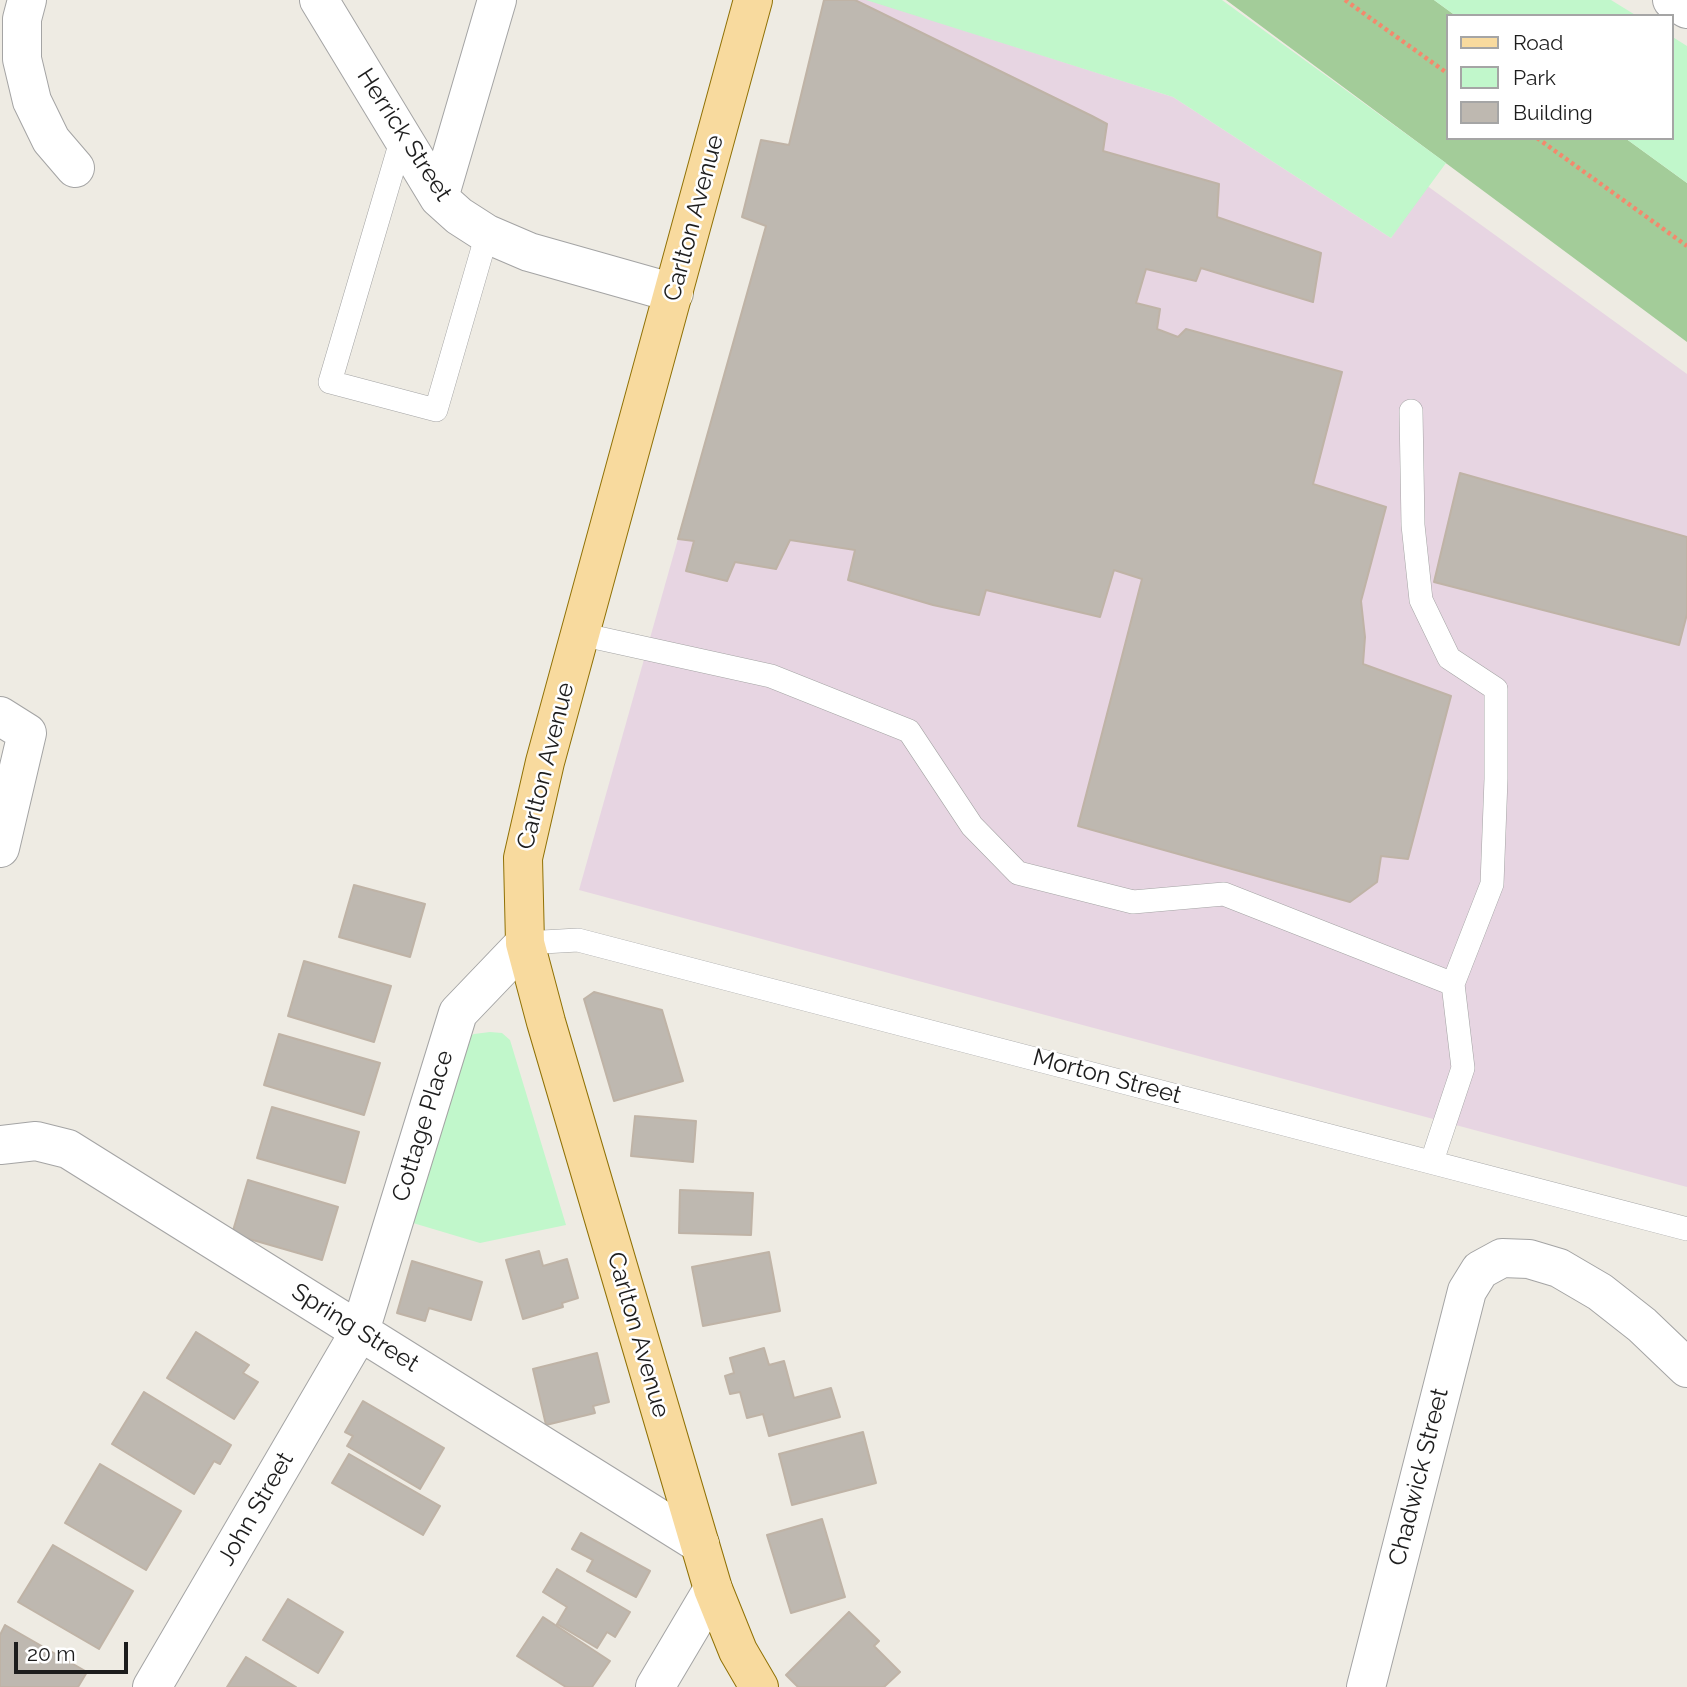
<!DOCTYPE html>
<style>
body{margin:0}
#map{position:relative;width:1687px;height:1687px;overflow:hidden;background:#eeebe3;font-family:Raleway,sans-serif}
canvas{display:block}
.legend{position:absolute;left:1446px;top:14px;width:228px;height:126px;box-sizing:border-box;background:#fff;border:2px solid #a5a5a5;margin:0;padding:9px 12px;list-style:none;font-size:21px;color:#1d1d1d}
.legend li{display:flex;align-items:center;gap:14px;height:35px}
.legend b{width:35px;border:2px solid #a5a5a5}
.scale{position:absolute;left:14px;top:1642px;width:114px;height:32px;box-sizing:border-box;border:4px solid #1d1d1d;border-top:0;padding-left:9px;font-size:21px;line-height:24px;white-space:nowrap;color:#1d1d1d;-webkit-text-stroke:5px #fff;paint-order:stroke}
</style>
<div id="map">
<canvas width="1687" height="1687"></canvas>
<ul class="legend">
<li><b style="height:9px;background:#f8da9e"></b>Road</li>
<li><b style="height:19px;background:#c1f7cb"></b>Park</li>
<li><b style="height:19px;background:#beb8b0"></b>Building</li>
</ul>
<div class="scale">20 m</div>
</div>
<script>
const c = document.querySelector('canvas').getContext('2d');
c.lineJoin = 'round';
function paint(path, color) {
  c.fillStyle = color;
  c.fill(path, 'evenodd');
}
function toPath(rows) {
  const path = new Path2D();
  for (const r of rows) {
    path.moveTo(r[0], r[1]);
    for (let i = 2; i < r.length; i += 2) path.lineTo(r[i], r[i + 1]);
  }
  return path;
}
function strokePath(path, color, width, dash) {
  c.strokeStyle = color;
  c.lineWidth = width;
  c.lineCap = dash ? 'butt' : 'round';
  c.setLineDash(dash || []);
  c.stroke(path);
}
function write(font, color, halo, rows, align = 'center') {
  c.font = font + ' Raleway,sans-serif';
  c.lineWidth = 5;
  c.setLineDash([]);
  c.textBaseline = 'middle';
  c.strokeStyle = halo;
  c.fillStyle = color;
  for (const [text, x, y, turn = 0] of rows) {
    c.save();
    c.translate(x, y);
    c.rotate((+turn || 0) * Math.PI / 180);
    c.textAlign = isNaN(turn) ? turn : align;
    if (halo) c.strokeText(text, 0, 0);
    c.fillText(text, 0, 0);
    c.restore();
  }
}
const industrial = toPath([
 [824,0,869,0,1173,97,1391,238,1426,185,1687,374,1687,1187,579,890,789,145]
]);
const forest = toPath([
 [1226,0,1434,0,1456,16,1447,16,1447,138,1625,138,1687,183,1687,342]
]);
const park = toPath([
 [866,0,1222,0,1446,163,1391,238,1173,97],
 [1434,0,1611,0,1637,16,1456,16],
 [1671,36,1687,46,1687,183,1625,138,1671,138],
 [490,1032,502,1033,510,1040,566,1225,480,1243,403,1220,459,1042,474,1034]
]);
const building = toPath([
 [824,0,855,0,1092,116,1107,124,1103,151,1219,184,1217,217,1321,253,1313,302,1201,268,1196,281,1146,269,1136,303,1160,309,1157,329,1178,337,1186,329,1342,372,1313,484,1386,507,1361,601,1365,637,1363,664,1451,696,1408,859,1381,856,1377,882,1350,902,1078,826,1142,579,1114,570,1100,617,986,590,979,615,933,605,848,580,855,550,790,540,776,569,735,562,727,581,686,571,694,541,678,539,766,226,742,217,761,140,789,145,824,0],
 [1460,473,1687,537,1687,614,1679,645,1434,582,1460,473],
 [354,885,425,904,410,957,339,937,354,885],
 [304,961,391,986,374,1042,288,1016,304,961],
 [594,992,662,1010,683,1081,614,1101,584,999,594,992],
 [279,1034,380,1063,364,1115,264,1085,279,1034],
 [272,1107,359,1132,345,1183,257,1158,272,1107],
 [635,1116,696,1121,693,1162,631,1156,635,1116],
 [248,1180,338,1207,322,1260,232,1234,248,1180],
 [680,1190,753,1193,751,1235,679,1233,680,1190],
 [539,1251,543,1266,567,1259,578,1298,562,1303,563,1307,523,1319,506,1260,539,1251],
 [769,1252,780,1311,703,1326,692,1267,769,1252],
 [412,1261,482,1282,471,1320,429,1308,425,1321,397,1313,412,1261],
 [196,1332,249,1365,243,1373,258,1382,234,1419,167,1378,196,1332],
 [764,1348,769,1365,784,1361,794,1398,831,1388,840,1417,769,1436,763,1414,747,1418,740,1392,730,1394,725,1376,734,1373,730,1358,764,1348],
 [597,1353,609,1402,593,1406,595,1413,546,1425,533,1369,597,1353],
 [144,1392,231,1445,220,1464,214,1461,194,1494,112,1444,144,1392],
 [363,1401,444,1448,420,1489,347,1446,353,1436,345,1432,363,1401],
 [863,1432,876,1483,792,1505,779,1454,863,1432],
 [349,1454,440,1506,423,1535,332,1483,349,1454],
 [100,1464,181,1511,146,1570,65,1523,100,1464],
 [822,1519,845,1597,791,1613,767,1535,822,1519],
 [581,1533,650,1571,636,1597,587,1571,593,1560,572,1549,581,1533],
 [53,1545,133,1591,99,1649,18,1602,53,1545],
 [557,1569,630,1612,615,1637,607,1632,597,1648,557,1624,567,1607,543,1592,557,1569],
 [288,1599,343,1632,318,1673,263,1640,288,1599],
 [849,1612,879,1641,874,1646,900,1672,884,1687,798,1687,786,1675,849,1612],
 [543,1617,610,1661,592,1687,566,1687,517,1656,543,1617],
 [5,1625,87,1672,78,1687,0,1687,0,1635,5,1625],
 [246,1657,296,1687,227,1687,246,1657]
]);
const path = toPath([
 [1345,0,1447,73],
 [1537,138,1687,246]
]);
const service = toPath([
 [402,138,330,382,436,410,487,234],
 [1411,411,1413,525,1421,600,1449,658,1496,689,1496,779,1492,884,1453,984],
 [580,634,771,676,909,731,972,826,1018,873,1133,902,1224,894,1453,984,1463,1068,1432,1161],
 [525,943,578,940,1687,1229]
]);
const minor = toPath([
 [27,0,22,19,22,59,32,101,51,140,75,168],
 [319,0,439,198,459,216,487,234,529,252,674,293],
 [1672,0,1687,9],
 [439,198,497,0],
 [0,716,27,733,0,848],
 [0,1145,36,1141,68,1149,700,1544],
 [152,1687,360,1331,458,1013,525,943],
 [655,1687,713,1589],
 [1366,1687,1467,1291,1480,1270,1502,1258,1529,1259,1559,1268,1600,1292,1642,1325,1687,1368]
]);
const primary = toPath([
 [753,0,545,762,523,858,525,943,546,1022,713,1589,738,1651,759,1687]
]);
const streetNames = [
 ["Herrick Street",404,135,57],
 ["Carlton Avenue",694,218,-75],
 ["Carlton Avenue",546,766,-76],
 ["Morton Street",1107,1077,15],
 ["Cottage Place",423,1126,-73],
 ["Spring Street",355,1328,32],
 ["Carlton Avenue",638,1335,74],
 ["Chadwick Street",1419,1477,-76],
 ["John Street",256,1509,-60]
];
paint(industrial, '#e7d5e2');
paint(forest, '#a3cc99');
paint(park, '#c1f7cb');
paint(building, '#beb8b0');
strokePath(building, '#bfb3a6', 2);
strokePath(service, '#a4a4a4', 24);
strokePath(minor, '#a4a4a4', 40);
strokePath(primary, '#907105', 40);
strokePath(path, '#f4896d', 4.5, [3.5, 3.5]);
strokePath(service, '#fff', 23);
strokePath(minor, '#fff', 38);
strokePath(primary, '#f8da9e', 38);
write('24px', '#1d1d1d', '#fff', streetNames);
</script>
